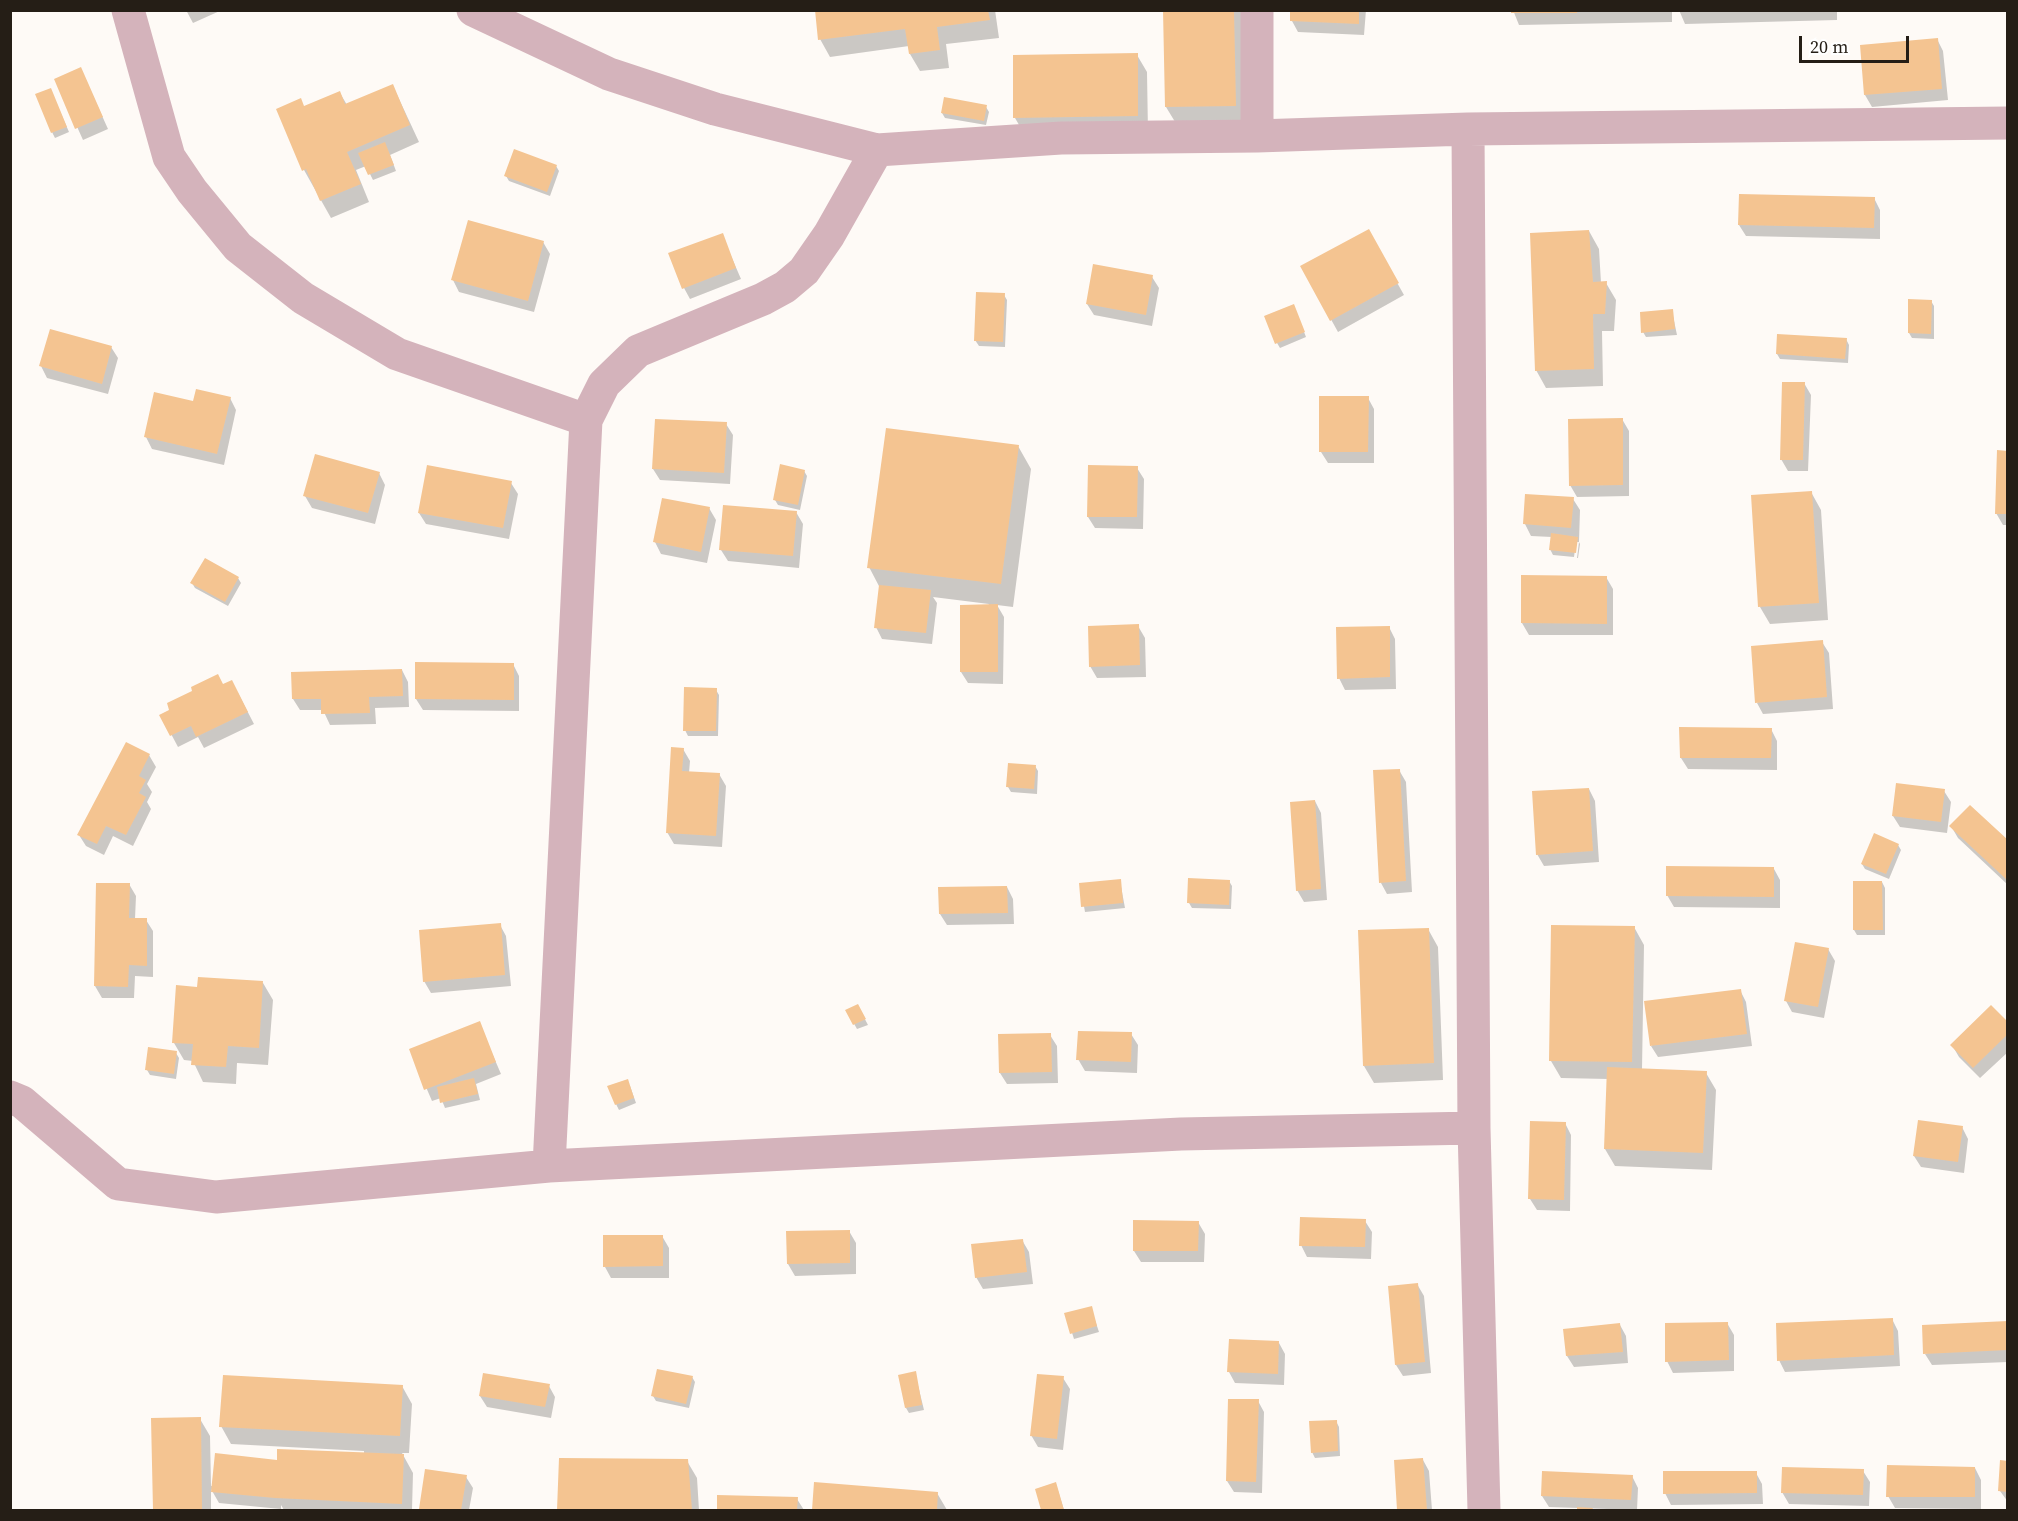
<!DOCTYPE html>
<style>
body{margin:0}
#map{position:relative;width:2018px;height:1521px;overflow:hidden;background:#fefaf6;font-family:"Source Serif 4",serif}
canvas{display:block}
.frame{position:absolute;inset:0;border:12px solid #251e16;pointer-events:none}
.scale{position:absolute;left:1799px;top:36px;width:110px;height:27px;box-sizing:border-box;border:3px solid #251e16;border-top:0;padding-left:8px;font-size:18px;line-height:21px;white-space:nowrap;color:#251e16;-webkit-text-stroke:4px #fff;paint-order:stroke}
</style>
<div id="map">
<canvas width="2018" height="1521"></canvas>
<div class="frame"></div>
<div class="scale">20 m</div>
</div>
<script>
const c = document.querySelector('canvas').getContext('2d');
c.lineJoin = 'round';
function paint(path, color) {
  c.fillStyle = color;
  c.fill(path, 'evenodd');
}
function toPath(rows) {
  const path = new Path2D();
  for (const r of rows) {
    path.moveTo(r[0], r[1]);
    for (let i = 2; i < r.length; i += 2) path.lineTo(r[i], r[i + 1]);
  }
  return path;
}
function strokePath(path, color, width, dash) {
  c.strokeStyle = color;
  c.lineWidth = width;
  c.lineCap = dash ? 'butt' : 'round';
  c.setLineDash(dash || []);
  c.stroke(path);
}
const shadow = toPath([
 [186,10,222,10,193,23],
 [816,10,995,10,999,38,946,44,949,68,920,71,910,54,909,46,830,57,820,39],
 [1164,10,1246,10,1249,128,1180,130,1166,107],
 [1292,10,1366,10,1364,35,1298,32,1292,21],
 [1513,10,1672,10,1672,22,1519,25],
 [1679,10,1837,10,1837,20,1685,24],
 [1937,39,1943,51,1948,100,1872,107,1865,95,1861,47],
 [1137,55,1147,72,1148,133,1025,135,1015,118],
 [81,69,108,129,83,140,56,80],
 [393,86,419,142,390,155,396,171,373,180,366,166,356,170,369,202,331,218,304,170,278,110,305,108,340,93,347,105],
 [53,95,69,132,55,138,52,132],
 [986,107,989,112,986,125,945,118,942,113],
 [556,166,559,171,550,196,509,181,506,176],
 [1874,198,1880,210,1880,239,1746,236,1739,225],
 [1368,231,1404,295,1338,332,1302,267],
 [1589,231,1599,249,1601,283,1606,283,1616,300,1614,331,1602,331,1603,386,1546,388,1536,370],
 [722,235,741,279,690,299,684,288],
 [543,242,550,254,534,312,459,292,453,280],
 [1152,277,1159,288,1152,326,1094,315,1087,304],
 [1004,295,1007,300,1005,347,979,346,975,340],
 [1931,301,1934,306,1934,339,1912,338,1909,333],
 [1296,311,1306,337,1280,348,1277,343],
 [1672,311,1677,335,1646,337,1643,332],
 [1846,339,1849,345,1848,363,1780,359,1777,354],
 [111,347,118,358,108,394,47,378,41,366],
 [1804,383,1811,395,1808,471,1788,471,1781,459],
 [230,398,236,410,224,465,152,449,146,437,194,403],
 [1368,398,1374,409,1374,463,1328,463,1321,452],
 [1622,419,1629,431,1629,496,1577,497,1570,485],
 [726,424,733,435,730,484,660,480,653,469],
 [1018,446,1031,469,1013,607,997,605,1004,617,1003,684,968,683,961,672,989,604,933,597,937,603,932,644,882,639,876,627,880,588,869,567],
 [2008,452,2008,525,2003,525,1996,513],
 [1137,468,1144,479,1143,529,1095,528,1088,517],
 [804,471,807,476,800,510,778,505,775,500],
 [379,473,385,485,375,524,312,508,305,496],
 [511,483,518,494,509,539,426,524,419,513],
 [1811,492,1821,510,1828,620,1770,624,1760,607],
 [1573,499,1580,510,1579,542,1576,542,1574,557,1553,555,1550,549,1552,537,1531,536,1525,524],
 [709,508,716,520,707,563,661,554,655,542],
 [796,512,803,524,799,568,728,561,721,550],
 [1579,542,1580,544,1578,558,1577,558],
 [1606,577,1613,589,1613,635,1529,635,1522,623],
 [238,578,241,583,228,606,195,588,192,583],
 [1138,626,1145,638,1146,677,1097,678,1090,666],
 [1389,627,1395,639,1396,689,1345,690,1339,678],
 [1822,642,1829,653,1833,709,1763,714,1757,703],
 [513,664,519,676,519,711,423,710,416,699],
 [402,670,408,682,409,707,375,708,376,724,330,725,323,710,300,710,293,699],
 [223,686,238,693,254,724,204,748,198,737,178,747,161,715],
 [716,690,719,695,718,736,688,736,685,730],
 [1771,729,1777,741,1777,770,1688,769,1681,758],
 [683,749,690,761,689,773,719,774,726,786,722,847,674,844,667,832],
 [149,755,156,767,147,784,152,792,147,802,151,809,133,846,113,836,104,855,86,846,79,835],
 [1035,766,1038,771,1037,794,1011,792,1008,787],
 [1399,770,1406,782,1412,892,1387,894,1381,883],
 [1589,789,1595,801,1599,862,1544,866,1537,854],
 [1944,791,1951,802,1947,833,1900,827,1893,816],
 [1315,801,1321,813,1327,900,1304,902,1297,890],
 [1951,826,2008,842,2008,885,1958,838],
 [1898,845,1901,850,1889,879,1865,869,1862,864],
 [1774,869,1780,880,1780,908,1674,907,1667,895],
 [1120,881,1125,908,1085,912,1080,884],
 [1229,881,1232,886,1231,909,1192,908,1189,903],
 [1882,882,1885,888,1885,935,1857,935,1854,930],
 [129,884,136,896,135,919,146,920,153,931,153,977,135,976,134,998,102,998,95,986],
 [1007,887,1013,899,1014,924,947,925,940,914],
 [500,925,506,936,511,986,431,993,424,981],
 [1552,927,1634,927,1644,945,1642,1070,1706,1073,1716,1090,1712,1170,1615,1166,1605,1149,1608,1079,1561,1078,1551,1061],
 [1428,929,1438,947,1443,1080,1374,1083,1364,1066],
 [1828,949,1835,961,1824,1018,1792,1012,1786,1001],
 [263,983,273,1000,268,1065,237,1063,236,1084,203,1082,193,1061,184,1060,174,1043,199,988],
 [1740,990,1746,1002,1752,1046,1658,1057,1651,1046],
 [858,1006,868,1025,857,1029,847,1011],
 [479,1023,501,1074,476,1084,480,1100,445,1108,441,1098,432,1101,410,1050],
 [2008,1024,2008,1052,1980,1078,1959,1057,1952,1045],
 [1131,1034,1138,1045,1137,1073,1085,1071,1078,1059],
 [1050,1035,1057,1046,1058,1083,1007,1084,1000,1073],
 [176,1053,179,1058,176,1079,150,1075,147,1070],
 [630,1086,636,1103,619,1110,616,1104],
 [1565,1123,1571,1135,1570,1211,1537,1210,1530,1199],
 [1962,1127,1968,1139,1964,1173,1921,1167,1914,1156],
 [1365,1221,1372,1232,1371,1259,1307,1257,1301,1245],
 [1198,1222,1205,1234,1204,1262,1141,1262,1134,1251],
 [849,1231,856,1243,856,1274,795,1276,788,1264,788,1232],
 [662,1236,669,1248,669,1278,611,1278,605,1267],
 [1022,1240,1029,1252,1033,1284,983,1289,976,1277],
 [1417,1284,1424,1296,1431,1373,1403,1376,1396,1365],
 [1091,1308,1099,1332,1074,1339,1066,1314],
 [1892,1319,1898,1331,1900,1366,1785,1372,1779,1360],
 [1727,1323,1734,1335,1734,1371,1673,1373,1667,1361],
 [2008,1323,2008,1362,1932,1365,1925,1354],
 [1620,1325,1626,1336,1628,1363,1574,1367,1567,1356,1565,1330],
 [1279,1343,1285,1354,1284,1385,1235,1383,1229,1372],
 [915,1373,924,1410,909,1413,906,1408],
 [692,1377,695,1382,689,1408,656,1401,653,1396],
 [1063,1378,1070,1389,1063,1450,1038,1447,1031,1435],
 [402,1386,412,1404,409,1453,402,1453,413,1473,412,1510,284,1510,281,1505,281,1509,219,1503,211,1489,211,1510,154,1510,153,1419,200,1419,210,1436,211,1486,213,1486,276,1462,364,1454,364,1451,231,1444,221,1426],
 [549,1386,555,1397,551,1418,487,1407,480,1396],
 [1258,1401,1264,1412,1262,1493,1234,1492,1227,1481],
 [1336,1421,1339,1427,1340,1456,1315,1458,1312,1452],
 [561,1459,687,1461,697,1478,699,1510,558,1510],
 [1423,1460,1429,1471,1432,1510,1399,1510,1396,1462],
 [2008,1462,2008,1502,2000,1491],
 [1975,1468,1981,1480,1981,1509,1895,1508,1888,1496],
 [427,1471,466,1477,473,1488,469,1510,422,1510],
 [1863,1471,1870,1482,1869,1506,1789,1504,1782,1492],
 [1756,1473,1762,1484,1763,1504,1671,1505,1665,1493],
 [1632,1476,1638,1488,1637,1510,1549,1507,1542,1496],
 [815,1484,937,1493,947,1510,813,1510],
 [1056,1484,1064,1510,1043,1510,1037,1490],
 [719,1497,797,1499,804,1510,718,1510]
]);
const building = toPath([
 [815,10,988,10,990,20,937,27,940,50,909,54,905,29,818,40],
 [1163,10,1234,10,1236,106,1165,107],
 [1290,10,1359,10,1359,24,1290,21],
 [1511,10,1577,10,1577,13,1511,13],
 [1938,38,1942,89,1864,95,1860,45],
 [1138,53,1138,116,1013,118,1013,55],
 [81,67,103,117,75,129,54,79],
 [393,84,410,125,347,152,361,184,320,201,306,169,302,171,276,109,301,98,304,106,340,91,345,104],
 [51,88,67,127,51,133,35,94],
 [944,97,987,105,984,121,941,113],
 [385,142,394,165,368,175,358,153],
 [514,149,557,165,547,192,504,176],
 [1739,194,1875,197,1874,228,1738,225],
 [468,220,544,241,528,301,451,280],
 [1369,229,1399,283,1330,321,1300,266],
 [1589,230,1593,282,1607,281,1605,314,1593,314,1594,369,1535,371,1530,233],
 [723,233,736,268,682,289,668,253],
 [1093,264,1153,275,1146,315,1086,304],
 [976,292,1005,293,1003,342,974,341],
 [1908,299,1932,300,1931,334,1908,333],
 [1294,304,1305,332,1275,344,1264,316],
 [1673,309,1675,329,1641,333,1640,312],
 [50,329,112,346,102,384,39,366],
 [1777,334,1847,338,1845,359,1776,354],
 [1782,382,1805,382,1803,460,1780,460],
 [196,389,231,397,217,454,144,437,154,392,193,401],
 [1319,396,1369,396,1368,452,1319,452],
 [1623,418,1623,485,1569,486,1568,419],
 [655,419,727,422,724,473,652,469],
 [886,428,1019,445,1001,584,867,568],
 [1997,450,2008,451,2008,514,1995,514],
 [315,454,380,472,368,513,303,496],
 [780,464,805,470,798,505,773,500],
 [427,465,512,481,503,528,418,513],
 [1088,465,1138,466,1137,517,1087,517],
 [1812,491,1819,603,1758,607,1751,495],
 [1525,494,1574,497,1571,528,1523,524],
 [662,498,710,507,701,552,653,542],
 [723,505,797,511,793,556,719,550],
 [1551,533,1578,537,1576,553,1549,550],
 [205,558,239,577,225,602,190,583],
 [1521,575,1607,576,1607,624,1521,623],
 [879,585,931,590,926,633,874,628],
 [998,604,998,672,960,672,960,605],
 [1139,624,1140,665,1089,667,1088,626],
 [1390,626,1390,677,1337,679,1336,627],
 [1823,640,1827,697,1755,703,1751,646],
 [415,662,514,663,514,700,415,699],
 [402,669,403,696,369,697,370,713,321,714,321,699,292,699,291,672],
 [218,674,223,684,232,680,248,712,196,737,191,726,170,736,159,715,169,710,167,703,192,691,191,687],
 [684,687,717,688,716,731,683,731],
 [1679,727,1772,728,1771,758,1680,758],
 [126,742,150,754,139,776,146,780,139,793,146,797,126,835,106,826,97,844,77,835],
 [671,747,684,748,682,771,720,773,716,836,666,833],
 [1008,763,1036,765,1034,789,1006,787],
 [1400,769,1406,881,1379,883,1373,770],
 [1896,783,1945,789,1941,822,1892,816],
 [1589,788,1593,851,1536,855,1532,791],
 [1315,800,1321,889,1296,891,1290,802],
 [1970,805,2008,840,2008,881,1949,826],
 [1874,833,1899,844,1886,874,1861,864],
 [1666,866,1774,867,1774,897,1666,896],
 [1188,878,1230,880,1229,905,1187,903],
 [1121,879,1123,903,1081,907,1079,883],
 [1853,881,1882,881,1883,930,1853,930],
 [96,883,130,883,129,918,147,918,147,966,129,965,128,987,94,986],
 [1007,886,1008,913,939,914,938,887],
 [501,923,505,975,423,982,419,930],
 [1551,925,1635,926,1632,1062,1549,1061],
 [1429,928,1434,1063,1363,1066,1358,930],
 [1795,942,1829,948,1818,1007,1784,1001],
 [198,977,263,981,259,1048,228,1046,226,1067,191,1065,193,1044,172,1043,176,985,197,987],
 [1741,989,1747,1034,1650,1046,1644,1001],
 [858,1004,866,1019,853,1025,845,1010],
 [1991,1005,2008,1022,2008,1034,1973,1068,1950,1045],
 [480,1021,496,1062,424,1090,409,1049],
 [1078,1031,1132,1032,1131,1062,1076,1060],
 [1051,1033,1052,1072,999,1073,998,1034],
 [148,1047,177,1051,174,1074,145,1070],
 [1607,1067,1707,1071,1703,1153,1604,1149],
 [474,1078,478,1094,440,1103,437,1087],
 [628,1079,634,1098,615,1105,607,1086],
 [1918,1120,1963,1126,1958,1162,1913,1156],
 [1530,1121,1566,1122,1564,1200,1528,1199],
 [1300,1217,1366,1219,1365,1247,1299,1246],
 [1133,1220,1199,1221,1198,1251,1133,1251],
 [850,1230,850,1263,787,1264,786,1231],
 [603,1235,663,1235,663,1266,603,1267],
 [1023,1239,1027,1272,975,1278,971,1244],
 [1418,1283,1425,1362,1395,1365,1388,1286],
 [1092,1306,1097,1326,1070,1334,1064,1313],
 [1893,1318,1894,1355,1777,1361,1776,1323],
 [2008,1321,2008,1350,1923,1354,1922,1325],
 [1728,1322,1729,1360,1665,1362,1665,1323],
 [1620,1323,1623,1352,1566,1356,1563,1329],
 [1229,1339,1279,1341,1278,1374,1227,1372],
 [657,1369,693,1376,686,1404,651,1396],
 [916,1371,922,1405,905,1408,898,1375],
 [483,1373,550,1384,545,1407,479,1396],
 [1037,1374,1064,1376,1057,1439,1030,1436],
 [223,1375,403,1385,400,1436,219,1427],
 [1228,1399,1259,1399,1256,1482,1226,1481],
 [201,1417,202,1510,153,1510,151,1418],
 [1337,1420,1338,1451,1311,1453,1309,1421],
 [277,1449,404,1454,402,1504,275,1498,211,1492,215,1453,277,1460],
 [559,1458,688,1459,692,1510,557,1510],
 [1423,1458,1427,1510,1397,1510,1394,1460],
 [2000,1460,2008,1461,2008,1492,1998,1491],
 [1887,1465,1975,1467,1975,1497,1886,1497],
 [1782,1467,1864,1469,1863,1495,1781,1493],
 [425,1469,467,1475,461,1510,419,1509],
 [1542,1471,1633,1475,1631,1500,1541,1496],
 [1663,1471,1757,1471,1757,1493,1663,1494],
 [814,1482,938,1492,937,1510,812,1510],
 [1056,1482,1064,1510,1041,1510,1035,1489],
 [717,1495,798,1497,797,1510,717,1510],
 [1577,1507,1593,1508,1592,1510,1577,1510]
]);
const minor = toPath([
 [128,10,169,157,192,191,238,247,303,298,397,354,586,420],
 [473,10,609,74,715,109,877,150,1061,138,1257,136,1468,129,2008,123],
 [1257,10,1257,136],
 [1468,129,1474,1128,1484,1510],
 [10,1097,22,1102,118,1184,216,1197,549,1166,1181,1134,1474,1128],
 [549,1166,586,420,604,384,638,351,763,299,785,287,804,271,829,235,877,150]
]);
paint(shadow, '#0003');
paint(building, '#f4c491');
strokePath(minor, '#d4b3bb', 33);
</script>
